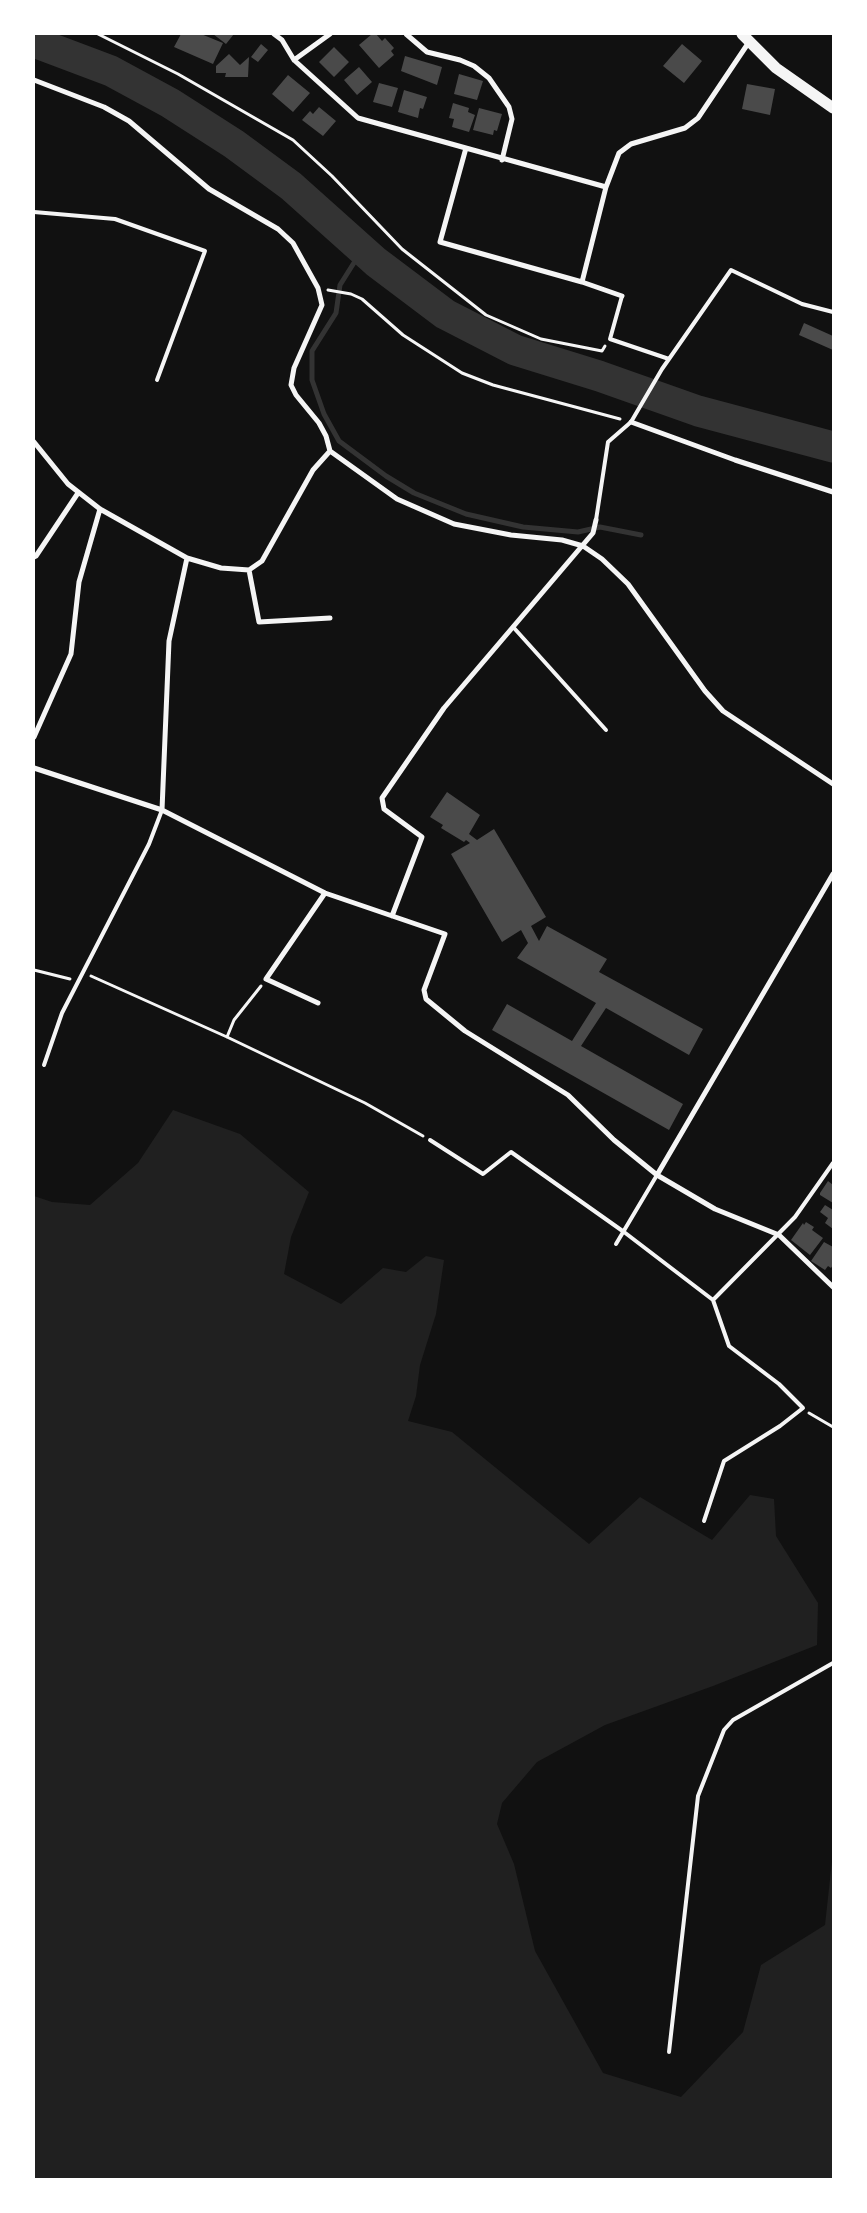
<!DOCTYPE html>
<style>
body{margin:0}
#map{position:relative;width:867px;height:2213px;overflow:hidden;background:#111;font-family:Bitter,serif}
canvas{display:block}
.frame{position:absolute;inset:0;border:35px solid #fff;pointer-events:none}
</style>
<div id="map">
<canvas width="867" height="2213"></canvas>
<div class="frame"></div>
</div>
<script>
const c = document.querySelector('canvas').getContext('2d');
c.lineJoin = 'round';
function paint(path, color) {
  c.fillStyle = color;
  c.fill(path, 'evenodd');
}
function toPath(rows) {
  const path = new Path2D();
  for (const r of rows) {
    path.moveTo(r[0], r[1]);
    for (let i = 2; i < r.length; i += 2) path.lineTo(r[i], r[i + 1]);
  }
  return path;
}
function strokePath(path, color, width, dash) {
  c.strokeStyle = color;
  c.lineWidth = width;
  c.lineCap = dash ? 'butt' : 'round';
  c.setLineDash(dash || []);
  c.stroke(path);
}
const green = toPath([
 [173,1110,240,1134,309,1192,291,1237,284,1274,341,1304,383,1268,406,1272,426,1256,444,1260,436,1314,420,1365,416,1396,408,1421,452,1432,589,1544,640,1497,712,1540,750,1495,774,1499,776,1536,818,1603,817,1645,713,1686,605,1725,537,1762,502,1803,497,1824,514,1864,535,1951,603,2073,681,2097,743,2032,761,1965,825,1925,833,1852,833,2179,34,2179,34,1196,52,1202,90,1205,138,1163]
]);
const stream = toPath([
 [362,250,340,285,336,313,312,351,312,380,324,414,339,441,386,476,414,493,466,514,523,527,578,532,600,527,641,535]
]);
const river = toPath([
 [34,42,111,71,170,103,234,144,291,186,376,262,445,314,515,350,599,376,698,411,833,447]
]);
const building = toPath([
 [181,34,201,34,223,43,213,64,174,47],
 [213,34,234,34,226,44],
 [372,34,376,34,382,41,385,38,394,48,391,51,394,55,379,68,359,45],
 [261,44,268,50,258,62,251,57],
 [682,44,702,61,684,83,663,66],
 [334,47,349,62,334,77,319,62],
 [229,54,240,65,249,57,248,77,225,77,226,73,216,73,216,66],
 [405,56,442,67,437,85,401,71],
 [359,67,372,82,357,95,344,80],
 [459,74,483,81,477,100,454,94],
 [288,75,310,93,293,112,272,94],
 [379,83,398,88,392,107,373,102],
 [747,84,775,89,770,115,742,109],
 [404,90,427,97,423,109,420,108,418,118,398,112],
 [453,103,469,108,468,112,475,115,469,132,452,127,454,119,449,118],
 [319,107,336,121,323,136,302,120,310,111,313,114],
 [479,108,502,114,497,131,494,130,493,135,473,130],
 [804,323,833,336,833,350,799,335],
 [447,792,480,815,469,834,477,840,494,829,546,917,531,926,539,941,547,926,607,959,599,972,703,1029,689,1055,606,1008,581,1046,683,1104,669,1130,492,1030,507,1004,572,1041,596,1003,517,958,528,943,521,930,502,942,451,854,470,843,466,840,464,842,441,828,443,825,430,817],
 [828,1181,833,1185,833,1203,820,1195,820,1193],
 [825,1205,833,1210,833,1229,825,1223,828,1218,820,1212],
 [806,1222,814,1227,812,1230,823,1238,810,1255,791,1240,803,1223,804,1225],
 [824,1242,833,1247,833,1265,831,1268,828,1266,825,1270,811,1261]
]);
const path = toPath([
 [98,34,178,74,293,140,332,176,402,249,486,315,541,339,602,351,605,346],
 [328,290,351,294,362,299,403,335,462,373,493,385,620,419],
 [34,970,70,979],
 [91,976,227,1037,365,1103,423,1136],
 [227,1037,234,1020,261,986],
 [809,1413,833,1427]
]);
const service = toPath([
 [34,212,115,219,205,251,157,380],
 [622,296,610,339,669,359],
 [596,520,608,442,631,422,662,369,731,270,802,304,833,312],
 [514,628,606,730],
 [44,1065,62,1013,149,844,162,810],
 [430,1140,483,1174,511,1152,624,1232,713,1300],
 [616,1244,657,1175],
 [704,1521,724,1461,780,1426,803,1408,779,1384,729,1346,713,1300,795,1217,833,1163],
 [669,2052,698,1796,724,1730,733,1720,833,1663]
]);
const minor = toPath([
 [274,34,282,40,294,60,358,118,606,187,619,153,631,144,685,128,698,118,749,42],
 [406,34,427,52,460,60,474,66,489,78,509,107,512,119,502,160],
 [294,60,330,34],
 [34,80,104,107,129,121,209,189,278,229,293,243,318,288,322,305,294,368,291,385,296,395,319,423,326,436,330,451],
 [466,148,440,242,582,282,622,296],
 [582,282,606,187],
 [631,422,735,460,833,492],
 [34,442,68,484,100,509,187,558,221,568,249,570,262,561,313,470,330,451,397,499,454,524,511,535,562,540,583,546,602,559,628,584,705,691,723,711,833,784],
 [34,557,36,556,78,493],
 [249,570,259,622,330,618],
 [34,737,71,654,79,582,100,509],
 [34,768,162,810,325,893,445,934,424,990,426,999,465,1031,568,1095,614,1140,657,1175,715,1209,779,1235,833,1287],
 [162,810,169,641,187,558],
 [392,916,422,837,384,809,382,798,444,708,593,533,596,520],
 [318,1003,266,979,325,893],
 [657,1175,833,874]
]);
const primary = toPath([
 [742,34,776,68,833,108]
]);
paint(green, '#202020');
strokePath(stream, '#333', 5);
strokePath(river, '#333', 31);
paint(building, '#4a4a4a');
strokePath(path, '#f5f5f5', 3);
strokePath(service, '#f5f5f5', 4);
strokePath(minor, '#f5f5f5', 5);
strokePath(primary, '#f5f5f5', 11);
</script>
